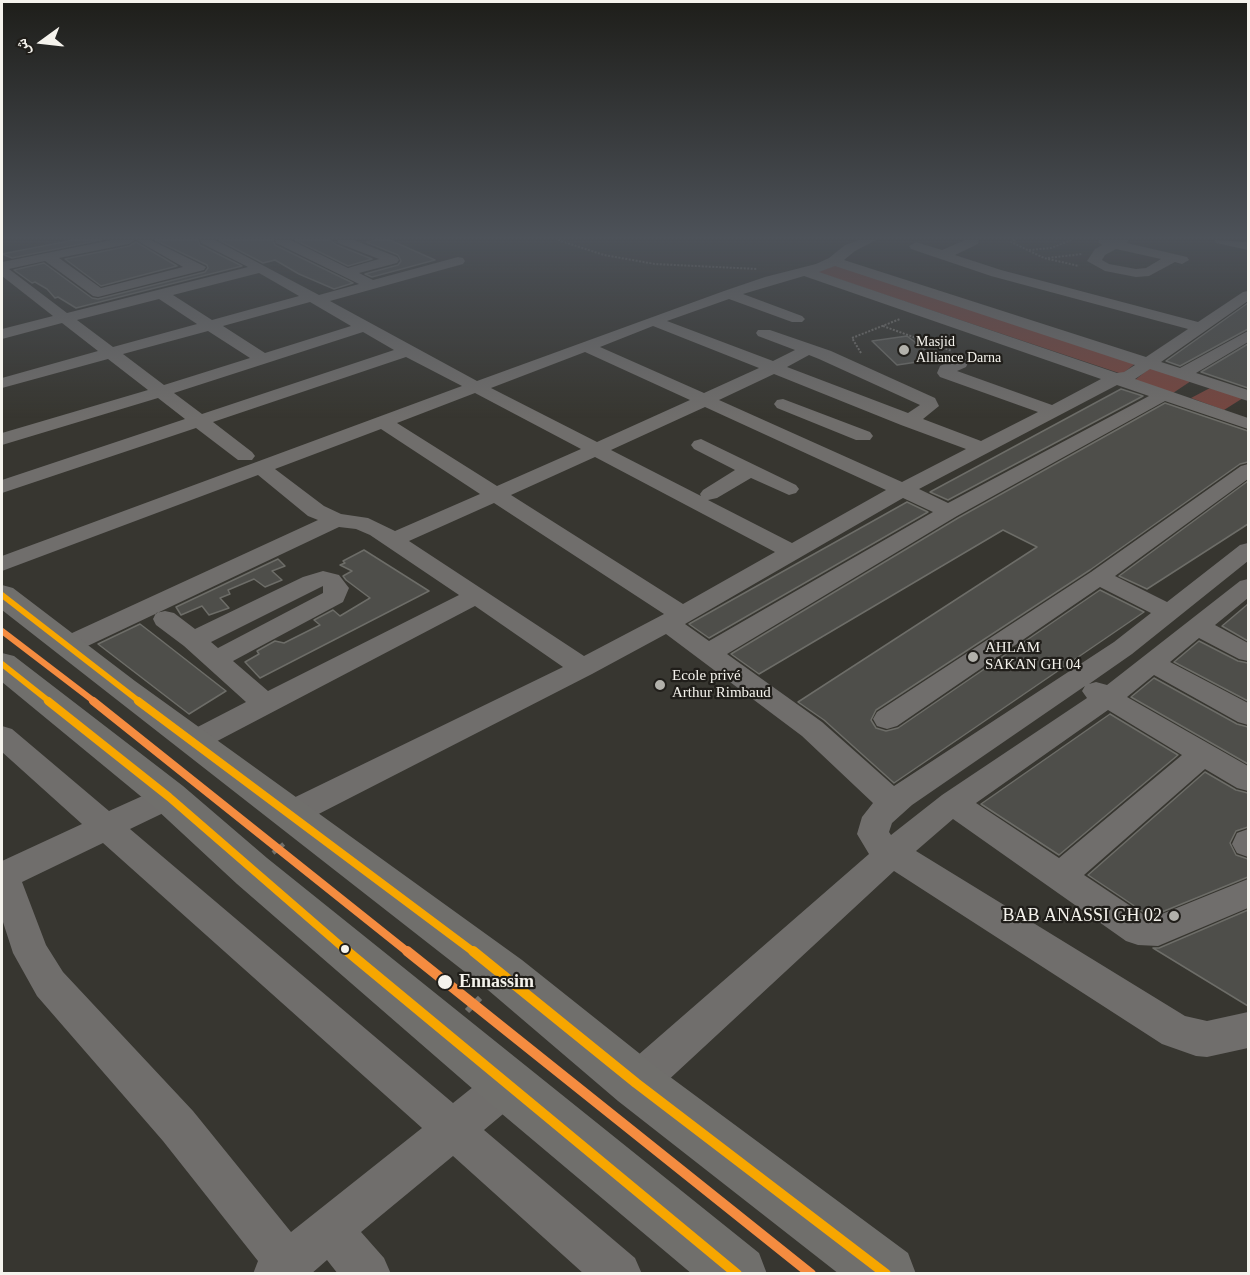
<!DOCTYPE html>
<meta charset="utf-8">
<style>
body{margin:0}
#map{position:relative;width:1250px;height:1275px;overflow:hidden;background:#373630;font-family:Georgia,"Noto Naskh Arabic",serif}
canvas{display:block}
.frame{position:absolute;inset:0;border:3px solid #f5f3ed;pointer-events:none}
.north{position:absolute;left:12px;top:12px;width:60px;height:60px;-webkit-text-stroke:4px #201e1a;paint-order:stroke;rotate:255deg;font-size:16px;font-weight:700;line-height:24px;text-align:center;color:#f5f3ed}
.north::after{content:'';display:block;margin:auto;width:21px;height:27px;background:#f5f3ed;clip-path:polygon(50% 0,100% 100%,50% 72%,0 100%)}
</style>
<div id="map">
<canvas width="1250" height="1275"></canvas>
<div class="frame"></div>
<div class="north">ش</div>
</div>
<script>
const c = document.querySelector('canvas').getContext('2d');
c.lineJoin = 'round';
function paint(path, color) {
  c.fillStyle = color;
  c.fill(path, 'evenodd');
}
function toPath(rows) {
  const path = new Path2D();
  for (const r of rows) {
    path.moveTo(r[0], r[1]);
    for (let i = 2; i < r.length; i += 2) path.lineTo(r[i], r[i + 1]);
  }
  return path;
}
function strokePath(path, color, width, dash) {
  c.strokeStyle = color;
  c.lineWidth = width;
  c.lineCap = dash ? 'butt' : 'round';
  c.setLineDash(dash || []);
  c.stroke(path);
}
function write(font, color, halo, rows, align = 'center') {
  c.font = font + ' Georgia,serif';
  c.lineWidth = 4.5;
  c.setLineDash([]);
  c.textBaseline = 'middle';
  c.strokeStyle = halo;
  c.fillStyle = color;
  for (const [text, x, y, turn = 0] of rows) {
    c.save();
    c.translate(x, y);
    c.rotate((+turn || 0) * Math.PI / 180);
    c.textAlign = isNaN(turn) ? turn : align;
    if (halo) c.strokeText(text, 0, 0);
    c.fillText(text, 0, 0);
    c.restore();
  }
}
const green = toPath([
 [837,265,1136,363,1122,374,817,272],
 [1150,368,1191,381,1173,393,1135,380],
 [1210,388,1243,398,1224,410,1191,398]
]);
const building = toPath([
 [73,240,101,240,12,258,2,254,73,240],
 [155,240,198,240,200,245,242,266,76,308,58,297,55,298,47,289,35,282,32,283,14,270,44,263,92,298,98,299,205,272,208,268,207,265,155,240],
 [219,240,273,240,275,245,353,283,334,289,299,274,275,260,263,263,219,240],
 [295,240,330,240,337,245,372,259,348,266,295,240],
 [377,240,390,240,435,260,372,277,365,274,398,265,401,261,398,255,366,242,377,240],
 [136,242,177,266,101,286,65,259,129,246,136,242],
 [1248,303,1248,329,1180,366,1166,361,1248,303],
 [907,336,937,359,897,365,872,341,907,336],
 [1248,344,1248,388,1201,372,1248,344],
 [1121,389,1143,396,948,500,930,492,1121,389],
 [1165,403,1248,431,1248,462,1240,464,1090,570,876,710,871,720,876,728,886,731,898,728,1100,590,1144,612,894,783,824,720,798,702,1037,547,1003,530,759,674,731,654,958,518,1165,403],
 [1248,481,1248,524,1147,589,1119,576,1248,481],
 [907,502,928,512,709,638,689,624,907,502],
 [364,550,429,591,260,678,245,662,259,654,257,651,275,641,284,643,320,625,314,620,333,610,340,616,370,598,346,580,343,576,352,571,340,565,345,563,343,561,364,550],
 [278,559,285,566,272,571,282,580,265,587,254,579,228,590,230,594,220,598,229,608,209,615,202,606,181,615,176,607,278,559],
 [1248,604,1248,641,1222,626,1248,604],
 [140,624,153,634,226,691,189,714,98,644,140,624],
 [1199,641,1238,661,1248,663,1248,701,1174,662,1199,641],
 [1154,678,1237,724,1248,727,1248,764,1131,697,1154,678],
 [1110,714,1178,755,1059,855,981,804,1110,714],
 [1205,772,1236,790,1248,793,1248,827,1236,831,1230,843,1236,855,1248,859,1248,877,1157,914,1145,913,1088,875,1205,772],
 [1248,910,1248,1006,1153,948,1159,948,1248,910]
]);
const pathFar2 = toPath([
 [558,240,604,255,655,264,757,269],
 [1015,240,1011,242,1044,258,1079,266],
 [1029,250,1051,248,1072,240],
 [1048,258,1082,254],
 [883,326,952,351],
 [861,353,852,338,900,319]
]);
const pathFar1 = toPath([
 [273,853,286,842]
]);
const path = toPath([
 [467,1011,483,995]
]);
const minor = toPath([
 [111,240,135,240,129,244,59,258,101,288,183,267,136,240,151,240,206,267,204,270,98,297,93,296,45,261,9,269,67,313,248,267,201,243,200,240,215,240,319,295,359,284,276,243,275,240,291,240,348,268,379,259,338,243,337,240,354,240,397,257,399,260,397,263,359,273,373,280,458,257,463,258,465,261,463,264,330,301,477,381,724,291,765,277,816,264,829,258,845,245,859,240,876,240,855,251,844,260,1146,357,1188,329,991,276,911,249,909,246,916,242,942,250,965,240,979,240,978,244,955,255,1001,270,1198,322,1243,292,1248,291,1248,301,1161,362,1180,368,1248,331,1248,342,1196,373,1248,390,1248,401,1150,369,1135,379,1248,418,1248,429,1165,401,957,516,727,654,822,722,894,786,1114,642,1151,613,1100,587,897,726,887,729,877,726,873,719,877,712,1091,572,1241,466,1248,464,1248,479,1115,576,1167,602,1240,545,1248,543,1248,561,1132,654,1089,684,1096,682,1107,685,1240,581,1248,579,1248,598,1215,625,1248,643,1248,661,1239,659,1199,638,1170,662,1248,703,1248,725,1238,722,1154,675,1127,697,1248,766,1248,791,1237,788,1205,769,1084,875,1144,915,1157,916,1248,879,1248,908,1158,946,1138,945,1126,941,953,819,916,851,1185,1016,1207,1021,1248,1012,1248,1048,1207,1057,1196,1056,1162,1044,894,871,650,1097,636,1103,622,1097,616,1083,622,1069,869,854,857,834,862,817,873,803,802,736,666,634,592,674,303,822,292,825,281,822,276,813,281,804,563,667,475,606,204,748,194,751,184,748,180,741,184,734,246,702,184,646,156,625,153,619,156,613,165,611,174,613,195,629,303,577,323,571,339,575,349,588,343,602,233,661,268,691,459,595,370,535,356,529,339,527,77,651,68,653,59,651,55,645,59,639,318,520,308,516,258,475,2,571,2,556,462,386,406,357,213,422,252,452,255,456,252,460,238,460,196,428,2,493,2,480,185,419,158,398,2,445,2,433,148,390,108,359,2,388,2,378,98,351,62,323,2,339,2,329,53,316,2,276,2,262,111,240],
 [835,266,1135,365,1124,372,1117,373,819,272,835,266],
 [259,273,299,296,212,320,173,295,259,273],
 [804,276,1101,379,1052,405,957,371,966,367,968,363,966,359,954,359,940,366,937,373,940,377,1038,412,981,441,923,419,939,406,935,398,831,351,770,330,758,330,756,333,758,336,795,350,773,361,667,321,729,299,792,322,802,322,805,319,802,316,743,294,804,276],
 [159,299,197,324,113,347,77,320,159,299],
 [310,302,351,326,265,353,223,326,310,302],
 [653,326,759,368,704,393,600,347,653,326],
 [208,331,250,358,164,385,123,354,208,331],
 [363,332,394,350,202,414,174,393,363,332],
 [585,352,690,400,597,442,491,388,585,352],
 [809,355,819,359,920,405,908,413,787,367,809,355],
 [774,374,901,425,966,449,902,482,719,400,774,374],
 [1117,385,1149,396,948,503,919,489,1117,385],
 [475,393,581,449,497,486,397,423,475,393],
 [705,407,886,490,792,543,708,500,717,498,751,478,789,495,796,493,799,489,796,485,701,439,694,441,691,445,694,449,735,470,703,490,700,494,701,496,611,450,705,407],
 [381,429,480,494,395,531,368,518,341,514,324,506,275,469,381,429],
 [595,457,775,552,683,604,511,495,595,457],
 [903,498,933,512,709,641,685,624,903,498],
 [494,503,664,614,584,656,409,541,494,503],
 [323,586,323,593,218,648,211,642,323,586],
 [1085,686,1082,691,1087,698,942,795,891,835,889,832,892,823,912,805,1085,686],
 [1108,710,1182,755,1059,858,976,803,1108,710],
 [1099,240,1129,240,1127,243,1187,257,1189,260,1182,264,1175,262,1149,276,1136,277,1105,271,1087,261,1095,249,1102,245,1098,242,1099,240],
 [1116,249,1161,259,1146,268,1136,269,1109,264,1102,260,1105,255,1116,249],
 [1215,240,1248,242,1248,250,1216,243,1215,240],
 [783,399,870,432,873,436,870,440,856,440,777,408,774,404,777,400,783,399],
 [2,726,12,729,109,811,158,789,169,785,180,789,184,797,180,805,130,829,453,1103,493,1071,507,1065,521,1071,527,1085,521,1099,484,1130,635,1258,642,1274,584,1274,453,1156,361,1232,384,1258,391,1274,338,1274,327,1260,311,1274,253,1274,258,1261,163,1141,37,996,13,953,2,919,2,861,82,824,2,752,2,726],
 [103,843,422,1128,291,1232,193,1111,63,972,46,945,22,882,103,843],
 [1248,829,1248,857,1237,853,1232,844,1237,833,1248,829]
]);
const major = toPath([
 [2,585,13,588,135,681,522,960,654,1065,908,1253,916,1274,839,1274,618,1101,488,990,2,610,2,585],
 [2,653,14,656,183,786,267,858,759,1253,767,1274,692,1274,489,1103,237,884,155,808,2,682,2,653]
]);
const bus1Far2 = toPath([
 [2,595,140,702],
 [2,664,50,702]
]);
const bus1Far1 = toPath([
 [48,701,169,797,349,953],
 [138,701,475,953]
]);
const bus1 = toPath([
 [347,951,737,1274],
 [473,951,636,1083,886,1274]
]);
const tram1Far2 = toPath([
 [2,631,95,702]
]);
const tram1Far1 = toPath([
 [93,701,409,953]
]);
const tram1 = toPath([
 [407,951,811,1274]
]);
const markers = [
 [904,350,6,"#b2b1ab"],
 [973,657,6,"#b2b1ab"],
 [660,685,6,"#b2b1ab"],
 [1174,916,6,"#b2b1ab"],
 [345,949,5,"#f5f3ed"],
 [445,982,8,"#f5f3ed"]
];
const farPoinames = [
 ["Masjid",916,342],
 ["Alliance Darna",916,358]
];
const poiNames = [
 ["AHLAM",985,648],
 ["SAKAN GH 04",985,665],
 ["Ecole privé",672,676],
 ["Arthur Rimbaud",672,693]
];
const nearPoinames = [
 ["BAB ANASSI GH 02",1162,916]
];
const nearStopnames = [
 ["Ennassim",459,982]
];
paint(green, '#76463f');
paint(building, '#4e4e4a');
strokePath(building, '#6d6d68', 1.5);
strokePath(pathFar2, '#72706c', 2, [2, 1.5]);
strokePath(pathFar1, '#72706c', 4.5, [5, 4]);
strokePath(path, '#72706c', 6, [7, 4.5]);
paint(minor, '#706e6c');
paint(major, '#706f6c');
strokePath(bus1Far2, '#f7a600', 6);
strokePath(bus1Far1, '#f7a600', 8);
strokePath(bus1, '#f7a600', 10);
strokePath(tram1Far2, '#f58c40', 6);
strokePath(tram1Far1, '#f58c40', 8);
strokePath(tram1, '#f58c40', 10);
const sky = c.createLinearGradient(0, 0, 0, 418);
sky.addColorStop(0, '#1e1e1a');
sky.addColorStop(0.57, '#4d5259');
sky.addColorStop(1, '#4d525900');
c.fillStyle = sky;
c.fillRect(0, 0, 1250, 418);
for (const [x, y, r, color] of markers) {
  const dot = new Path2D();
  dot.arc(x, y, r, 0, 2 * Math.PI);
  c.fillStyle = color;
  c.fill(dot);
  strokePath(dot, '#201e1a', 2);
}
write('14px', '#f5f3ed', '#201e1a', farPoinames, 'left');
write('15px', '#f5f3ed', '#201e1a', poiNames, 'left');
write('18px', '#f5f3ed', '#201e1a', nearPoinames, 'right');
write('bold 18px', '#f5f3ed', '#201e1a', nearStopnames, 'left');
</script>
